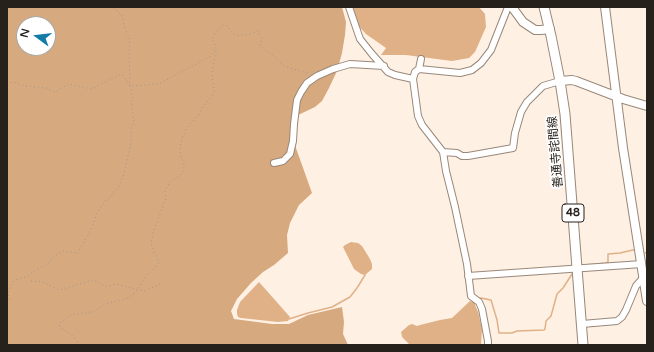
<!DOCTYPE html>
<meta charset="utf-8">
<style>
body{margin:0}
#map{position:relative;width:654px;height:352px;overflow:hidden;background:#fff0e4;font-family:"Varela Round",sans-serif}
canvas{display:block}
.frame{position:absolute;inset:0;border:8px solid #27211b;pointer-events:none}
.north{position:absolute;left:16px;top:16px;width:40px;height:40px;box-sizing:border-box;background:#fff;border:1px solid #a9a6a4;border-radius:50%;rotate:285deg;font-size:11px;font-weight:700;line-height:16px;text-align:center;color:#27211b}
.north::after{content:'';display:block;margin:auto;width:14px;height:18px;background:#137ca6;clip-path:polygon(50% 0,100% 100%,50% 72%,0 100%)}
</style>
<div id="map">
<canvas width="654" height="352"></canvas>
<div class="frame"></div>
<div class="north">N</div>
</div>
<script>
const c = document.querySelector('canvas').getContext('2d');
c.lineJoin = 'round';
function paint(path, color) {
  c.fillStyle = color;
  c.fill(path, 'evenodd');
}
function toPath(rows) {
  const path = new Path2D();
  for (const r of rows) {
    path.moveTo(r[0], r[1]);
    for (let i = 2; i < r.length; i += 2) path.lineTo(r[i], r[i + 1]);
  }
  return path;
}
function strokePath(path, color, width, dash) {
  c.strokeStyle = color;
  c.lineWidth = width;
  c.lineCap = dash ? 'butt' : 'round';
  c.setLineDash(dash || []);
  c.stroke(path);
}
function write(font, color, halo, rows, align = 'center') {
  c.font = font + ' "Varela Round","Noto Sans JP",sans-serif';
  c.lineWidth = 3.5;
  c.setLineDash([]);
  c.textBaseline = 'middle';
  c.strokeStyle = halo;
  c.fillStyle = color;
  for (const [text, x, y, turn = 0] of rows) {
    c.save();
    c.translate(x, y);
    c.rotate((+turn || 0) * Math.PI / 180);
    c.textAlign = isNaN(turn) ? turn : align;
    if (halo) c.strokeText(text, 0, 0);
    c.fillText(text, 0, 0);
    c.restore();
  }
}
const forest = toPath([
 [7,7,342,7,346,22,345,35,342,53,337,71,329,88,322,101,315,107,298,115,294,119,292,137,312,193,299,205,290,223,287,235,288,253,274,265,263,272,251,283,237,299,231,311,234,319,272,324,289,324,308,315,342,307,344,322,343,334,348,345,7,345],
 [24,24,48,24,48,48,24,48]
]);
const water = toPath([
 [352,7,479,7,485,14,486,27,475,52,469,58,452,61,406,55,381,55,386,48,366,34,355,22],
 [351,242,358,243,362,246,370,259,372,264,372,269,365,275,361,274,354,269,343,247,345,245],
 [259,282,290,317,288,321,278,322,241,318,238,317,237,314,237,310,240,302],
 [474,299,477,302,475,305,478,312,482,329,481,345,410,345,402,337,401,332,409,325,412,324,417,326,420,325,440,320,452,318,470,301,472,302]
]);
const stream = toPath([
 [645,253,647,252],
 [585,265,606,263,608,262,608,254,620,253,637,249],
 [479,299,481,298,491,300,497,320,499,333,512,333,517,331,544,330,545,329,546,321,551,316,557,294,563,288,572,274],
 [289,319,308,313,332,307,350,297,357,288,365,275]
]);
const path = toPath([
 [215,45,212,39,215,33,223,25,227,26,236,36,250,34,258,31,262,38,260,46,272,55,284,66,310,74],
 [7,84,13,82,25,86,46,88,55,92,69,84,92,89,112,78,122,74,130,86,159,84,211,56,215,48],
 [31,281,43,282,59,290,93,280,107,287,116,284,144,291,161,284],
 [7,298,10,300,8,293,8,290,11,287,11,285,15,280,28,276,37,269,43,267,50,262,52,258,59,253,64,251,68,253,71,252,75,252,77,254,88,235,95,220,96,214,106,200,111,197,114,191,118,188,124,174,131,142,131,128,134,122,131,100,133,98,130,86,129,52,130,39,124,26,122,15,112,7],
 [80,345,73,336,60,327,59,325,61,322,71,315,78,314,93,312,105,304,126,299,135,293,146,276,156,267,159,262,154,251,151,243,154,230,166,198,165,190,170,182,181,175,184,170,184,164,180,154,180,149,182,138,187,127,198,116,202,108,212,96,214,92,212,72,216,51,216,46]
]);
const street = toPath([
 [349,7,360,39,372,54,388,72,395,75,413,79],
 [421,59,419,69,415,72,413,79,418,116,422,125,443,152,446,171,455,207,467,264,471,296,479,302,482,309,488,341,488,345],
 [419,69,460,73,472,70,481,63,491,50,508,7],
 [443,152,457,153,462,156,468,156,513,148,515,133,521,112,527,102,543,86,560,81],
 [274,163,283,161,290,154,293,141,294,124,297,100,301,92,307,83,317,76,333,69,350,64,384,66],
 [468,276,642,264],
 [582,324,617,321,622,317,626,310,636,286,643,278]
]);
const secondary = toPath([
 [512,7,523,22,535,30,541,30,550,29],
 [605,7,623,148,647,301],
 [560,81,572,80,576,81,623,99,647,106]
]);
const primary = toPath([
 [544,7,551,36,560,81,565,114,583,345]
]);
const shields = [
 [573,213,22]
];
const shieldNames = [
 ["48",573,213]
];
const streetNames = [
 ["善通寺詫間線",556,152,-95]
];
paint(forest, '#d6a97f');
paint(water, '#e0b187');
strokePath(stream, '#e0b187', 1.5);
strokePath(street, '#98887a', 8);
strokePath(secondary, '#98887a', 10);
strokePath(primary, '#98887a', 11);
strokePath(path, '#a3988e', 1, [1, 3]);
strokePath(street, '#fff', 6);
strokePath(secondary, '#fff', 8);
strokePath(primary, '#fff', 9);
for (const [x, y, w] of shields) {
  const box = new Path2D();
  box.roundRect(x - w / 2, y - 9, w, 18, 3);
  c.fillStyle = '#fff';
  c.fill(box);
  strokePath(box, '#27211b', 1);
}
write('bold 11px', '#27211b', null, shieldNames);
write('12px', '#27211b', '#fff', streetNames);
</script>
